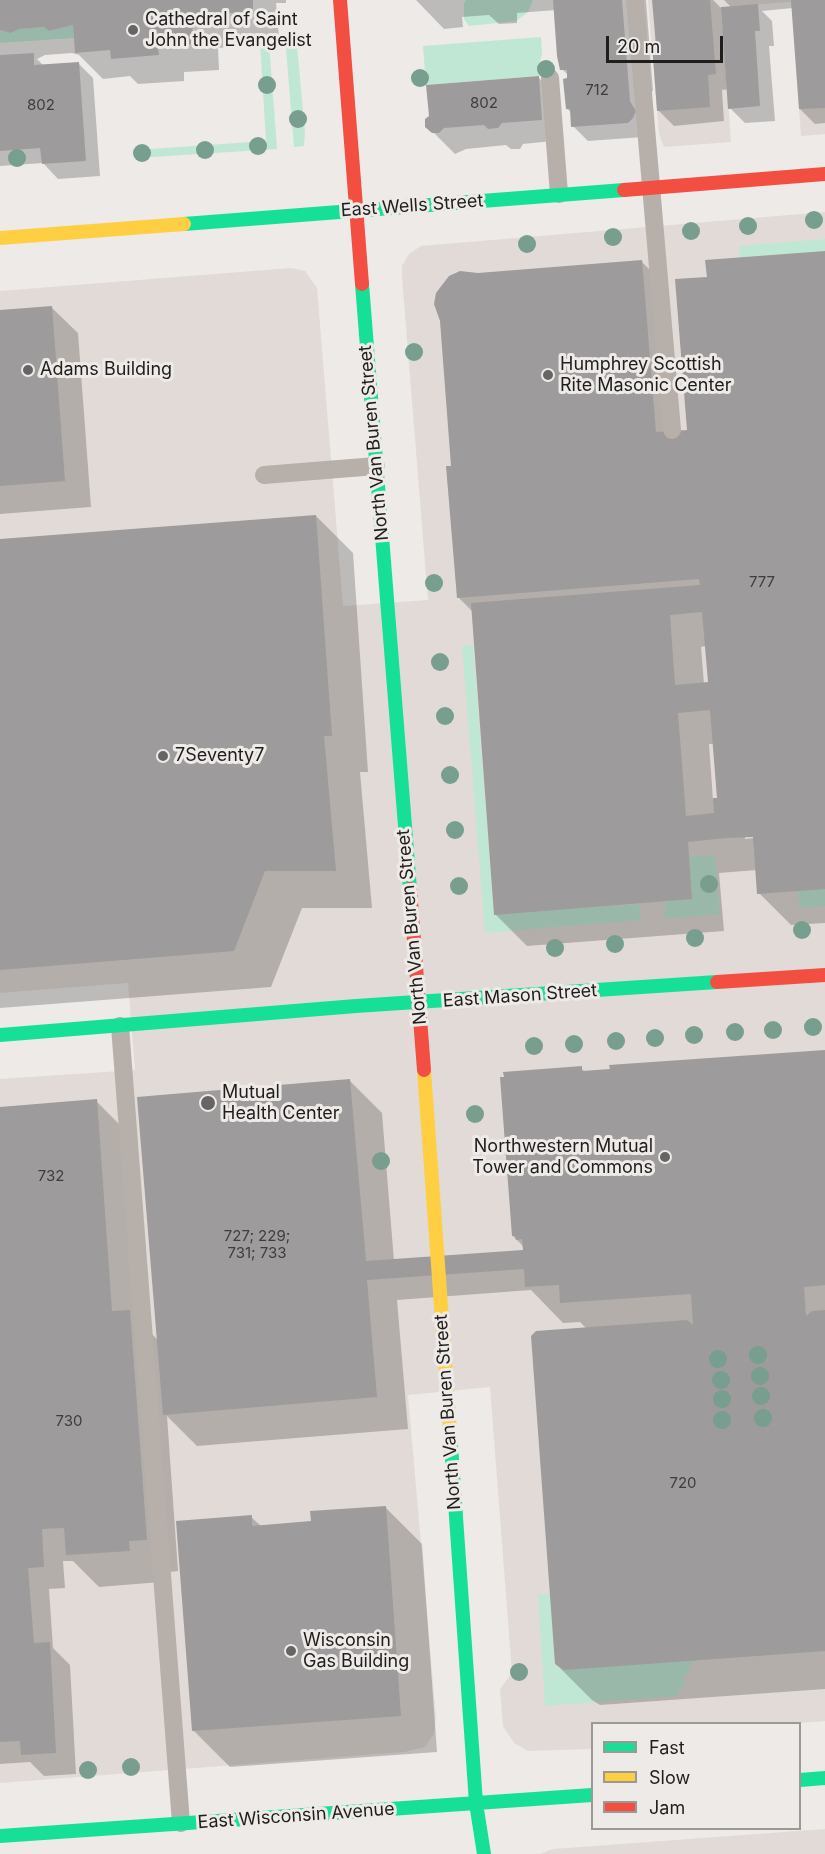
<!DOCTYPE html>
<style>
body{margin:0}
#map{position:relative;width:825px;height:1854px;overflow:hidden;background:#edeae8;font-family:Inter,sans-serif}
canvas{display:block}
.legend{position:absolute;left:591px;top:1722px;width:210px;height:108px;box-sizing:border-box;background:#eeeae7;border:2px solid #9b9896;margin:0;padding:8px 10px;list-style:none;font-size:18px;color:#1f1e1d}
.legend li{display:flex;align-items:center;gap:12px;height:30px}
.legend b{width:30px;border:2px solid #9b9896}
.scale{position:absolute;left:606px;top:36px;width:117px;height:27px;box-sizing:border-box;border:3px solid #1f1e1d;border-top:0;padding-left:8px;font-size:18px;line-height:21px;white-space:nowrap;color:#1f1e1d;-webkit-text-stroke:4px #eeeae7;paint-order:stroke}
</style>
<div id="map">
<canvas width="825" height="1854"></canvas>
<ul class="legend">
<li><b style="height:8px;background:#16e098"></b>Fast</li>
<li><b style="height:8px;background:#ffcf43"></b>Slow</li>
<li><b style="height:8px;background:#f24e42"></b>Jam</li>
</ul>
<div class="scale">20 m</div>
</div>
<script>
const c = document.querySelector('canvas').getContext('2d');
c.lineJoin = 'round';
function paint(path, color) {
  c.fillStyle = color;
  c.fill(path, 'evenodd');
}
function toPath(rows) {
  const path = new Path2D();
  for (const r of rows) {
    path.moveTo(r[0], r[1]);
    for (let i = 2; i < r.length; i += 2) path.lineTo(r[i], r[i + 1]);
  }
  return path;
}
function strokePath(path, color, width, dash) {
  c.strokeStyle = color;
  c.lineWidth = width;
  c.lineCap = dash ? 'butt' : 'round';
  c.setLineDash(dash || []);
  c.stroke(path);
}
function write(font, color, halo, rows, align = 'center') {
  c.font = font + ' Inter,sans-serif';
  c.lineWidth = 6;
  c.setLineDash([]);
  c.textBaseline = 'middle';
  c.strokeStyle = halo;
  c.fillStyle = color;
  for (const [text, x, y, turn = 0] of rows) {
    c.save();
    c.translate(x, y);
    c.rotate((+turn || 0) * Math.PI / 180);
    c.textAlign = isNaN(turn) ? turn : align;
    if (halo) c.strokeText(text, 0, 0);
    c.fillText(text, 0, 0);
    c.restore();
  }
}
const built = toPath([
 [648,0,825,0,825,134,801,136,791,2,721,7,731,142,664,147,659,134],
 [825,212,825,1721,788,1724,592,1724,592,1749,528,1751,514,1743,503,1726,500,1689,512,1673,490,1387,408,1395,436,1717,434,1734,425,1747,405,1752,0,1783,0,1079,135,1070,128,983,0,993,0,291,291,268,305,271,317,288,343,606,428,600,402,277,402,266,409,254,421,246],
 [825,1829,825,1854,540,1854,553,1849]
]);
const green = toPath([
 [466,0,533,0,528,12,516,21,469,26,464,19,464,3],
 [73,25,74,38,0,43,0,30,11,33,19,29,44,27,49,31],
 [296,35,305,133,304,146,294,147,285,36],
 [541,37,542,54,538,68,539,76,426,85,423,46],
 [260,43,269,43,277,149,136,158,136,150,266,141],
 [825,239,825,251,740,258,739,246],
 [473,645,494,914,640,904,641,920,485,933,462,646],
 [715,855,720,914,665,919,665,902,692,899,689,857],
 [825,889,825,906,800,908,798,891],
 [559,1593,697,1659,690,1665,687,1675,684,1676,684,1688,678,1689,678,1696,545,1706,538,1595]
]);
const shadow = toPath([
 [0,0,286,0,286,3,276,3,279,37,245,39,245,46,218,48,219,70,184,72,184,81,138,84,130,76,103,79,79,55,72,53,45,55,37,59,44,66,78,63,93,78,100,176,58,179,43,163,0,166],
 [416,0,646,0,653,91,643,92,643,137,588,141,573,126,572,113,567,109,569,76,562,69,556,10,517,13,517,23,499,24,489,15,462,17,463,27,444,29],
 [654,0,713,0,721,8,731,7,724,0,825,0,825,123,815,124,800,109,793,8,762,11,772,21,774,46,769,46,775,121,745,123,730,108,729,89,722,90,724,121,674,126,659,111],
 [538,77,559,99,562,140,523,144,520,149,511,149,506,145,466,149,455,154,427,126],
 [825,253,825,923,791,925,759,893,757,870,719,873,724,931,527,946,495,914,473,612,458,597,453,467,478,275,642,262,657,277,669,432,689,434,708,278],
 [706,646,709,684,704,684,701,647],
 [709,744,714,744,718,800,713,800],
 [745,836,761,837,745,839],
 [51,307,78,333,91,507,0,514,0,311],
 [316,516,353,553,368,772,360,772,372,908,302,908,271,987,0,1008,0,541],
 [825,1051,825,1689,600,1705,592,1700,556,1664,587,1329,580,1322,563,1323,531,1290,397,1300,408,1429,197,1446,167,1416,178,1571,161,1573,161,1582,99,1587,73,1561,63,1561,65,1588,49,1589,53,1648,70,1665,76,1774,44,1776,30,1762,0,1764,0,1108,96,1101,122,1127,136,1318,159,1341,350,1081,382,1113,394,1261,524,1251,524,1247,513,1236,581,1068,585,1072],
 [385,1507,422,1544,437,1752,230,1767,193,1730,251,1517,261,1526,312,1522]
]);
const building = toPath([
 [0,0,253,0,253,11,219,14,220,21,192,23,194,44,158,47,159,55,111,59,110,50,75,53,73,25,49,31,44,27,19,29,11,33,0,30],
 [553,0,622,0,630,101,636,111,633,118,628,123,571,127,570,109,566,109,563,79,567,78,567,70,560,70,557,56],
 [652,0,710,0,716,74,708,75,710,107,657,111,652,45,656,45],
 [791,0,825,0,825,108,799,109],
 [758,4,760,31,755,31,760,106,728,109,721,7],
 [34,53,34,65,79,62,86,161,42,164,40,148,0,151,0,55],
 [539,76,542,120,502,123,498,128,488,129,484,125,444,128,439,133,432,133,425,127,425,119,429,116,426,85],
 [825,251,825,889,757,894,753,837,726,838,688,842,692,899,494,915,471,603,700,585,699,579,457,598,446,466,451,466,440,321,434,304,436,293,449,276,460,271,478,273,642,260,656,432,687,430,675,279,707,277,705,260],
 [702,612,708,682,675,685,670,615],
 [710,710,717,798,713,798,714,813,686,816,678,713],
 [52,306,65,481,0,486,0,310],
 [316,515,332,736,324,736,336,871,265,871,234,951,0,970,0,539],
 [825,1050,825,1285,804,1287,806,1316,812,1311,825,1310,825,1651,564,1670,555,1664,531,1336,536,1331,687,1320,693,1325,691,1294,560,1303,559,1285,525,1287,524,1269,367,1280,377,1397,163,1415,137,1097,350,1079,366,1261,523,1250,522,1239,516,1240,515,1236,512,1236,500,1077,504,1077,503,1072,582,1066,582,1071,610,1069,609,1065],
 [97,1099,112,1311,130,1310,147,1540,129,1541,130,1551,66,1555,64,1528,42,1529,44,1567,28,1568,34,1643,50,1642,56,1753,21,1755,20,1741,0,1742,0,1107],
 [386,1506,401,1716,192,1731,176,1521,252,1515,252,1526,311,1521,310,1511]
]);
const lane = toPath([
 [635,0,672,430],
 [550,78,559,194],
 [264,475,376,466],
 [120,1026,181,1823]
]);
const fast = toPath([
 [184,224,624,190],
 [362,284,410,889],
 [0,1035,356,1006,717,982],
 [450,1431,476,1803,484,1854],
 [800,1780,825,1778],
 [0,1836,592,1795]
]);
const slow = toPath([
 [0,238,184,224],
 [424,1070,450,1431]
]);
const jam = toPath([
 [340,0,362,284],
 [624,190,825,174],
 [410,889,424,1070],
 [717,982,825,975]
]);
const trees = [
 [546,69],
 [420,78],
 [267,85],
 [298,119],
 [258,146],
 [205,150],
 [142,153],
 [17,158],
 [814,220],
 [748,226],
 [691,231],
 [613,237],
 [527,244],
 [414,352],
 [434,583],
 [440,662],
 [445,716],
 [450,775],
 [455,830],
 [709,884],
 [459,886],
 [802,930],
 [695,938],
 [615,944],
 [555,948],
 [813,1027],
 [773,1030],
 [735,1032],
 [694,1035],
 [655,1038],
 [616,1041],
 [574,1044],
 [534,1046],
 [475,1114],
 [381,1161],
 [758,1355],
 [718,1359],
 [760,1376],
 [721,1380],
 [761,1396],
 [722,1399],
 [763,1418],
 [722,1420],
 [519,1672],
 [131,1767],
 [88,1770]
];
const markers = [
 [133,30,6,"#676564"],
 [28,370,6,"#676564"],
 [548,375,6,"#676564"],
 [163,756,6,"#676564"],
 [208,1103,8,"#676564"],
 [665,1157,6,"#676564"],
 [291,1651,6,"#676564"]
];
const numberNames = [
 ["712",597,90],
 ["802",484,103],
 ["802",41,105],
 ["777",762,582],
 ["732",51,1176],
 ["727; 229;",257,1236],
 ["731; 733",257,1253],
 ["730",69,1421],
 ["720",683,1483]
];
const poiNames = [
 ["Cathedral of Saint",145,20],
 ["John the Evangelist",145,41],
 ["Humphrey Scottish",560,365],
 ["Rite Masonic Center",560,386],
 ["Adams Building",40,370],
 ["7Seventy7",175,756],
 ["Mutual",222,1093],
 ["Health Center",222,1114],
 ["Northwestern Mutual",653,1147,"right"],
 ["Tower and Commons",653,1168,"right"],
 ["Wisconsin",303,1641],
 ["Gas Building",303,1662]
];
const streetNames = [
 ["East Wells Street",412,206,-4],
 ["North Van Buren Street",374,443,-95],
 ["North Van Buren Street",412,927,-95],
 ["East Mason Street",520,996,-4],
 ["North Van Buren Street",448,1412,-94],
 ["East Wisconsin Avenue",296,1816,-4]
];
paint(built, '#e2dad6');
paint(green, '#c0e7d4');
paint(shadow, '#0003');
paint(building, '#9d9b9b');
strokePath(lane, '#b7afaa', 18);
strokePath(fast, '#16e098', 14);
strokePath(slow, '#ffcf43', 14);
strokePath(jam, '#f24e42', 14);
c.fillStyle = '#779e8e';
for (const [x, y] of trees) {
  c.beginPath();
  c.arc(x, y, 9, 0, 2 * Math.PI);
  c.fill();
}
for (const [x, y, r, color] of markers) {
  const dot = new Path2D();
  dot.arc(x, y, r, 0, 2 * Math.PI);
  c.fillStyle = color;
  c.fill(dot);
  strokePath(dot, '#eeeae7', 2);
}
write('15px', '#3e3d3c', null, numberNames);
write('18px', '#1f1e1d', '#eeeae7', poiNames, 'left');
write('18px', '#1f1e1d', '#eeeae7', streetNames);
</script>
